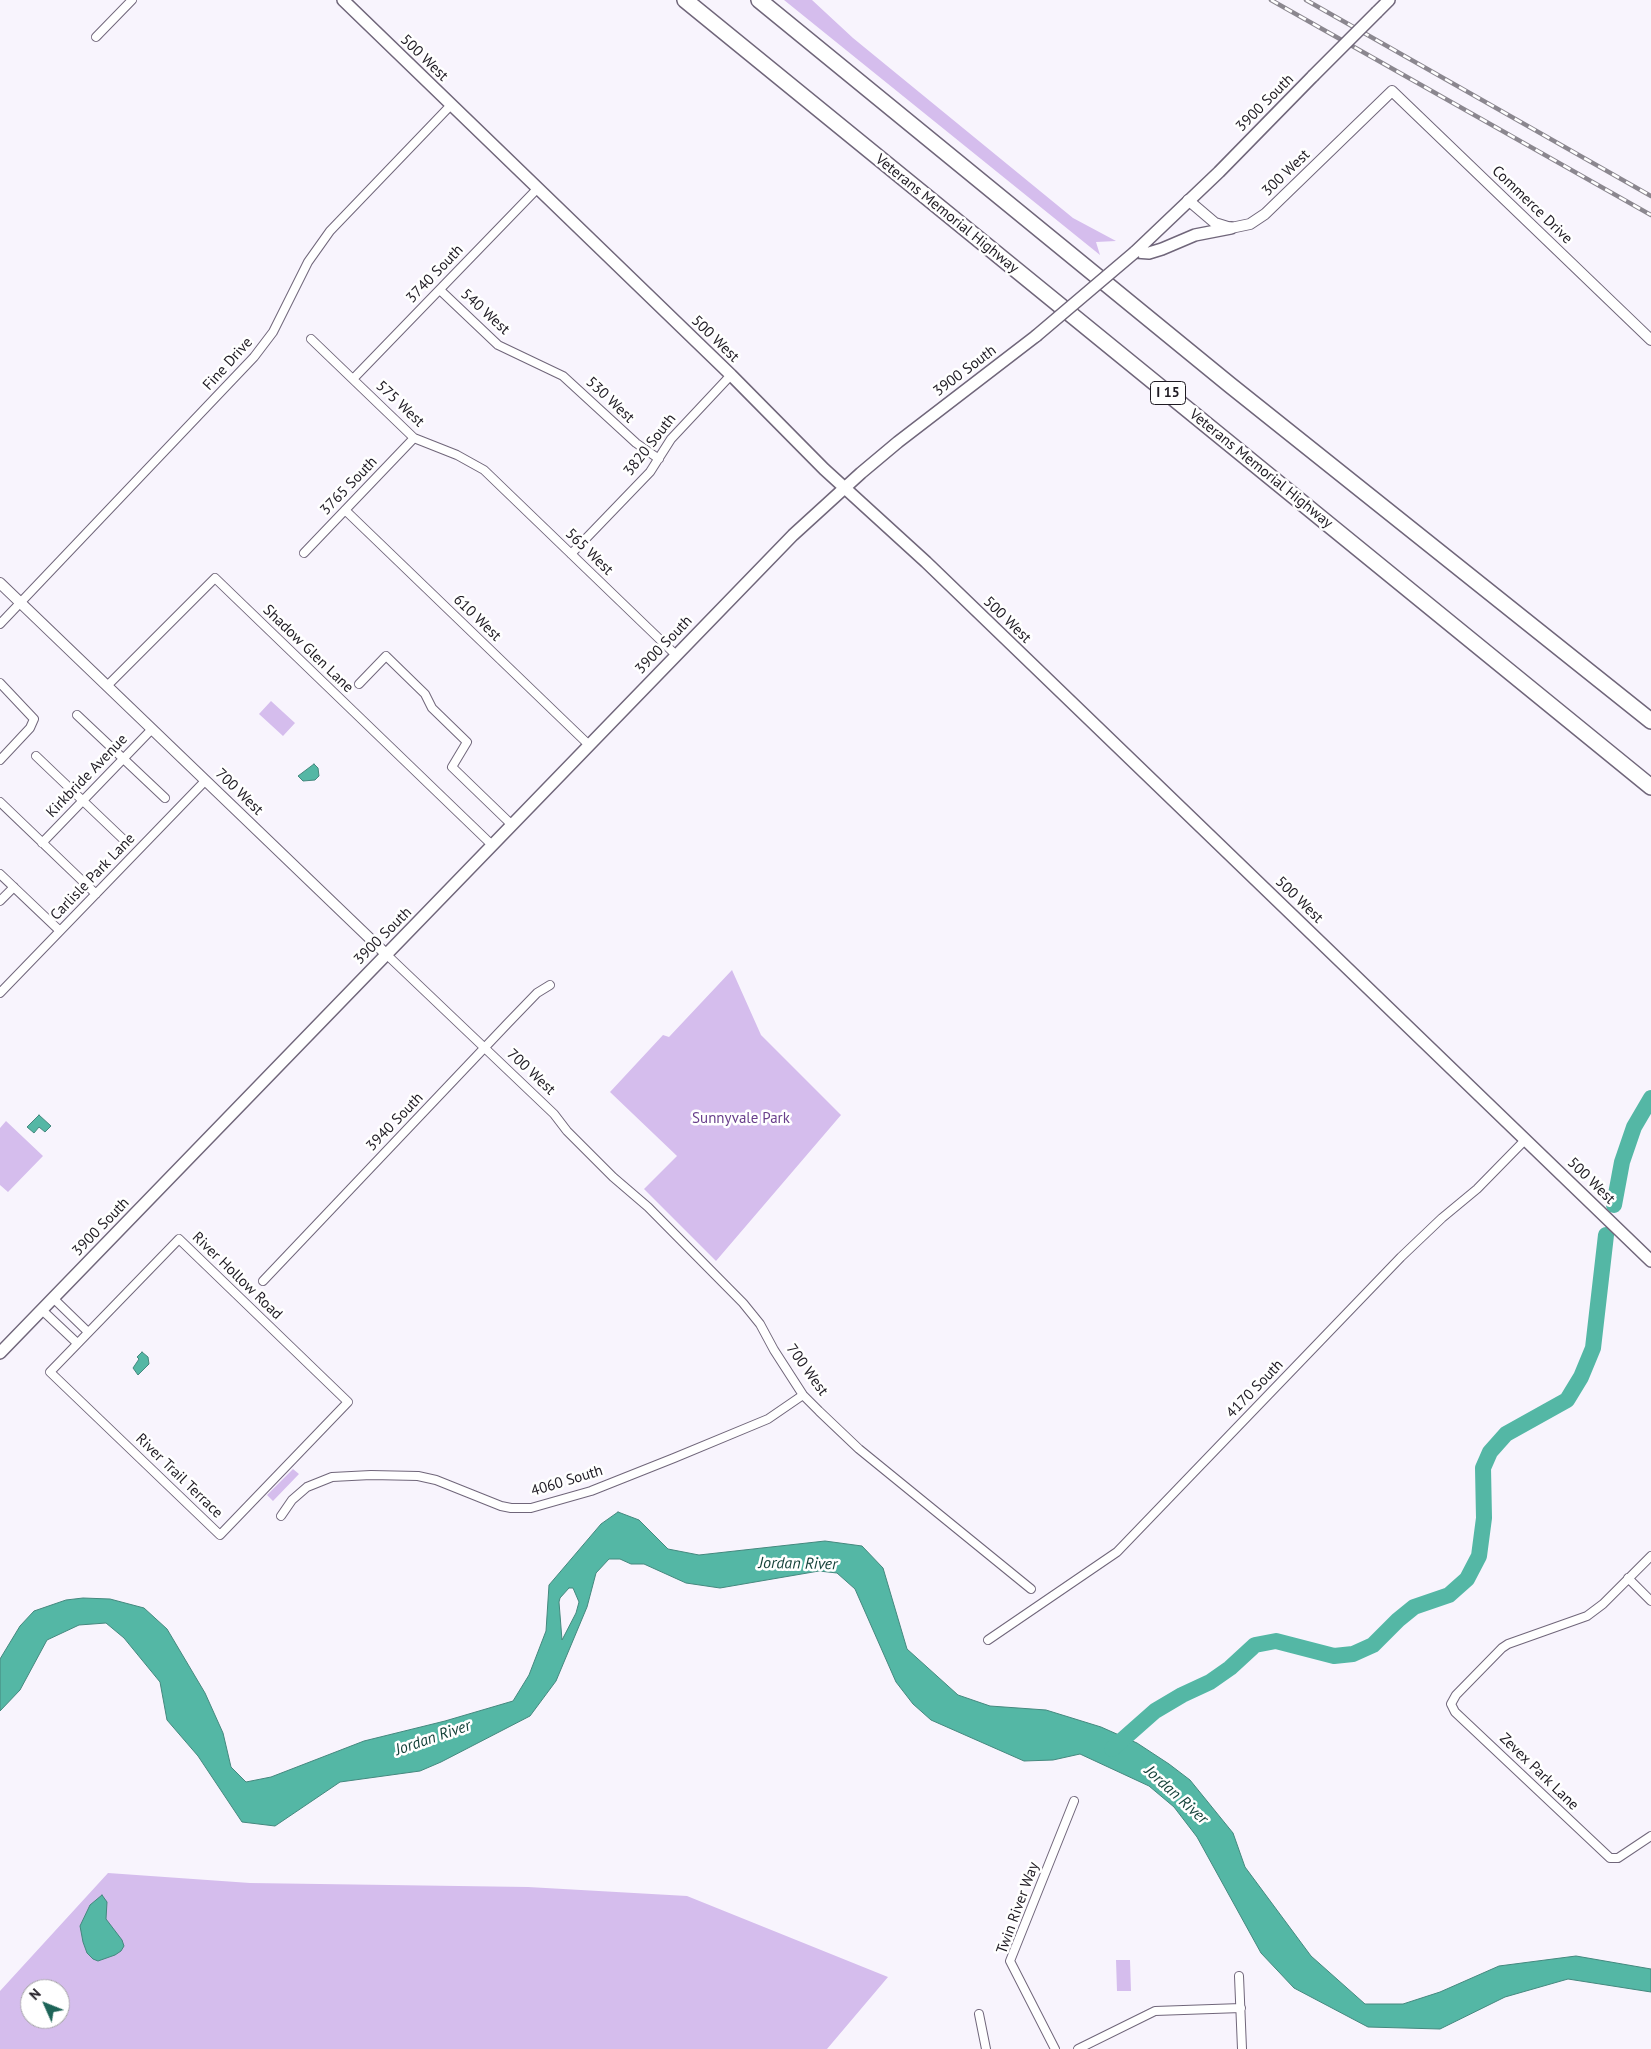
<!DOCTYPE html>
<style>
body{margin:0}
#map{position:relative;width:1651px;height:2049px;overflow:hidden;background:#f8f4fd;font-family:"PT Sans",sans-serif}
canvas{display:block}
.north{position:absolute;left:20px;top:1979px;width:50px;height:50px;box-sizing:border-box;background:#fff;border:1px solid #a5a4a7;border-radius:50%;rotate:314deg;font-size:14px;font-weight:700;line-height:20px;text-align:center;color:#1f1b23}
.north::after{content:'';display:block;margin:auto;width:18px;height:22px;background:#1d6458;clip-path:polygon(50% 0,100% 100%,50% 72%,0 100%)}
</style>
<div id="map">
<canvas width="1651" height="2049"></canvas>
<div class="north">N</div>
</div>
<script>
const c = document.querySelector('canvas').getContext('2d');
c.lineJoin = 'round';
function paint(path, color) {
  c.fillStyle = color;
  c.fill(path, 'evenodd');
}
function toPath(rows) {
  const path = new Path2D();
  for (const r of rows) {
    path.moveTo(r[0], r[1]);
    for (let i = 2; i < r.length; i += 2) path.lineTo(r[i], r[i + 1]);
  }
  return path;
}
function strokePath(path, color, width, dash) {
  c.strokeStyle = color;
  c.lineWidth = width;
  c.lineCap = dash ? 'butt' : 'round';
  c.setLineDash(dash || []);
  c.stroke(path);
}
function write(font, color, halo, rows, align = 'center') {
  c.font = font + ' "PT Sans",sans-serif';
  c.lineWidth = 5;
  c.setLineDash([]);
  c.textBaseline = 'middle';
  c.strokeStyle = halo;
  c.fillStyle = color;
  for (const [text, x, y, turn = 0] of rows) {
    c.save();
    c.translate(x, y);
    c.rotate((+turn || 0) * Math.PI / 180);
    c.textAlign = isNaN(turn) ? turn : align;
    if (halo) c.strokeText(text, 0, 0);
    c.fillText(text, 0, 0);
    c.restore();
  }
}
const green = toPath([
 [784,0,812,0,853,38,1073,218,1116,241,1096,242,1100,255],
 [271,701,295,723,283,736,259,714],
 [732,970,761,1035,841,1115,716,1261,644,1189,677,1156,610,1092,663,1035,669,1037],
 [6,1121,43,1156,8,1192,0,1185,0,1128],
 [293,1469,299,1474,273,1501,267,1495],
 [108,1873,250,1883,528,1887,687,1896,888,1977,827,2049,0,2049,0,1991],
 [30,1989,60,1989,60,2019,30,2019],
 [1116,1960,1130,1960,1131,1991,1117,1991]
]);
const water = toPath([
 [314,764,318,768,319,776,315,780,303,781,298,776,314,764],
 [39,1115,51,1126,45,1132,39,1127,34,1133,27,1127,39,1115],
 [142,1352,148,1357,149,1364,138,1375,133,1368,139,1359,137,1357,142,1352],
 [618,1512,639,1520,668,1549,699,1555,825,1541,862,1546,883,1568,907,1649,958,1695,990,1706,1046,1710,1101,1727,1137,1743,1169,1764,1190,1780,1233,1833,1245,1867,1311,1956,1365,2004,1403,2004,1440,1992,1499,1966,1576,1956,1651,1969,1651,1992,1568,1979,1505,1997,1440,2029,1368,2027,1294,1988,1261,1953,1197,1837,1174,1807,1149,1786,1080,1754,1053,1760,1024,1761,931,1720,913,1704,896,1682,855,1589,837,1573,819,1571,720,1588,686,1583,644,1564,631,1564,620,1559,609,1559,596,1573,587,1607,556,1681,530,1716,441,1762,420,1771,340,1782,275,1826,242,1822,198,1756,167,1720,160,1682,124,1638,106,1623,79,1625,47,1640,20,1690,0,1711,0,1659,20,1626,34,1611,66,1600,83,1598,110,1599,144,1608,167,1629,205,1693,223,1733,231,1767,246,1782,271,1777,364,1741,445,1721,513,1701,529,1675,546,1631,549,1585,601,1524,618,1512],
 [569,1588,573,1588,579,1602,576,1613,562,1640,559,1602,560,1598,569,1588],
 [102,1895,107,1902,106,1919,122,1940,124,1946,121,1951,115,1955,98,1961,93,1959,87,1953,83,1942,80,1926,90,1905,102,1895]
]);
const river = toPath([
 [1614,1205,1622,1162,1634,1127,1651,1098],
 [1112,1749,1155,1711,1182,1695,1210,1682,1230,1668,1255,1645,1276,1641,1334,1656,1353,1654,1373,1645,1398,1620,1414,1607,1449,1595,1467,1579,1479,1556,1484,1518,1483,1468,1490,1452,1506,1434,1567,1400,1581,1377,1593,1348,1606,1235]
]);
const minor = toPath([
 [96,37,132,0],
 [440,290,498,345,563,376,636,443,659,459],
 [311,339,414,438,457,455,484,470,676,655],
 [353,379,537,189],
 [345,510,589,745],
 [304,553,414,438],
 [571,554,650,472,671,439,731,375],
 [0,624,254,357,273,332,308,262,330,231,451,105],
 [0,683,34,719,30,728,0,760],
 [359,684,386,656,425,694,432,708,467,742,452,767,512,825],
 [107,686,215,578,492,845],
 [77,715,165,798],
 [36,756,124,840],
 [0,802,96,894],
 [42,843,152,729],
 [0,874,60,931],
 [0,901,14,887],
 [386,954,554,1114,567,1131,613,1177,648,1207,743,1303,760,1324,774,1350,803,1395,819,1411,859,1449,1031,1589],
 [0,993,205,781],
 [179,1239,348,1402,220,1535,50,1372,179,1239],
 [263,1281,508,1023,537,993,550,985],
 [53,1298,88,1332],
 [42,1310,77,1343],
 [281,1516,292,1500,307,1487,332,1477,371,1475,418,1476,436,1480,501,1506,511,1508,531,1508,591,1491,674,1458,768,1419,803,1395],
 [1651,1556,1603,1604,1587,1616,1508,1644,1502,1648,1456,1695,1451,1704,1455,1712,1610,1858,1618,1858,1651,1836],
 [1628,1578,1651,1601],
 [988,1640,1117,1552,1401,1257,1442,1218,1477,1189,1526,1139],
 [1239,1976,1242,2049],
 [979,2014,986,2049],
 [1055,2049,1010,1961,1074,1801],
 [1078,2049,1155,2011,1241,2008]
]);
const tertiary = toPath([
 [1188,200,1215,223,1231,228,1250,224,1265,214,1392,91,1651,340],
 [0,583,386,954]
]);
const secondary = toPath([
 [343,0,731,375,824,469,926,562,1651,1261],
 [1377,12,1389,0],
 [1135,252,1219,172,1313,76],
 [1135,252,1149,253,1162,249,1195,235,1231,228],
 [0,1353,793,535,861,473,898,442,1036,336]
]);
const motorway = toPath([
 [685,0,1651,787],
 [759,0,1230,385,1651,721]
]);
const rail = toPath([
 [1271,0,1651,215],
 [1306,0,1651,196]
]);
const secondaryBridge = toPath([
 [1313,76,1377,12],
 [1036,336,1135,252]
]);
const shields = [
 [1168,393,35]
];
const shieldNames = [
 ["I 15",1168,393]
];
const streetNames = [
 ["500 West",424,58,44],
 ["3900 South",1265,103,-45],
 ["300 West",1286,173,-44],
 ["Commerce Drive",1532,205,44],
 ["Veterans Memorial Highway",947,214,39],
 ["3740 South",435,274,-46],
 ["540 West",485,312,42],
 ["500 West",715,339,44],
 ["Fine Drive",228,364,-48],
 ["3900 South",965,371,-37],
 ["530 West",610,400,43],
 ["575 West",400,404,43],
 ["3820 South",650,445,-52],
 ["Veterans Memorial Highway",1261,469,39],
 ["3765 South",349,486,-46],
 ["565 West",589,552,44],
 ["610 West",477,618,44],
 ["500 West",1007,620,44],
 ["3900 South",664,645,-46],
 ["Shadow Glen Lane",308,649,44],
 ["Kirkbride Avenue",87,776,-46],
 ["700 West",239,792,44],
 ["Carlisle Park Lane",93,877,-46],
 ["500 West",1299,900,44],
 ["3900 South",383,936,-45],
 ["700 West",531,1072,43],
 ["3940 South",395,1122,-46],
 ["500 West",1591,1181,44],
 ["3900 South",101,1227,-46],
 ["River Hollow Road",237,1276,44],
 ["700 West",807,1370,54],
 ["4170 South",1255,1389,-46],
 ["River Trail Terrace",179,1476,44],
 ["4060 South",567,1481,-17],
 ["Zevex Park Lane",1539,1772,44],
 ["Twin River Way",1018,1908,-70]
];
const parkNames = [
 ["Sunnyvale Park",741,1119]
];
const waterNames = [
 ["Jordan River",798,1564,1],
 ["Jordan River",433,1738,-19],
 ["Jordan River",1176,1795,42]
];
paint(green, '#d5bded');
paint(water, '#54b7a5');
strokePath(water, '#44887e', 1);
strokePath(river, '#54b7a5', 16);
strokePath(minor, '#70667a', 10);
strokePath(tertiary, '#70667a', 12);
strokePath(secondary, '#70667a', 14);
strokePath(motorway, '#70667a', 18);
strokePath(minor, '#fff', 8);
strokePath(tertiary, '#fff', 10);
strokePath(secondary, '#fff', 11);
strokePath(motorway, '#fff', 15);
strokePath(rail, '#8b878f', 4.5);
strokePath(rail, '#fff', 2.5, [8]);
strokePath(secondaryBridge, '#70667a', 14, []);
strokePath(secondaryBridge, '#fff', 11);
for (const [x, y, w] of shields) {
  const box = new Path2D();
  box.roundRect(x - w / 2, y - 11.5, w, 23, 4);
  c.fillStyle = '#fff';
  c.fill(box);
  strokePath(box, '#1f1b23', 1);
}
write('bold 14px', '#1f1b23', null, shieldNames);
write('15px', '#1f1b23', '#fff', streetNames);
write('15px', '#683e8b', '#fff', parkNames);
write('italic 16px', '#123f37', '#fff', waterNames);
</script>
